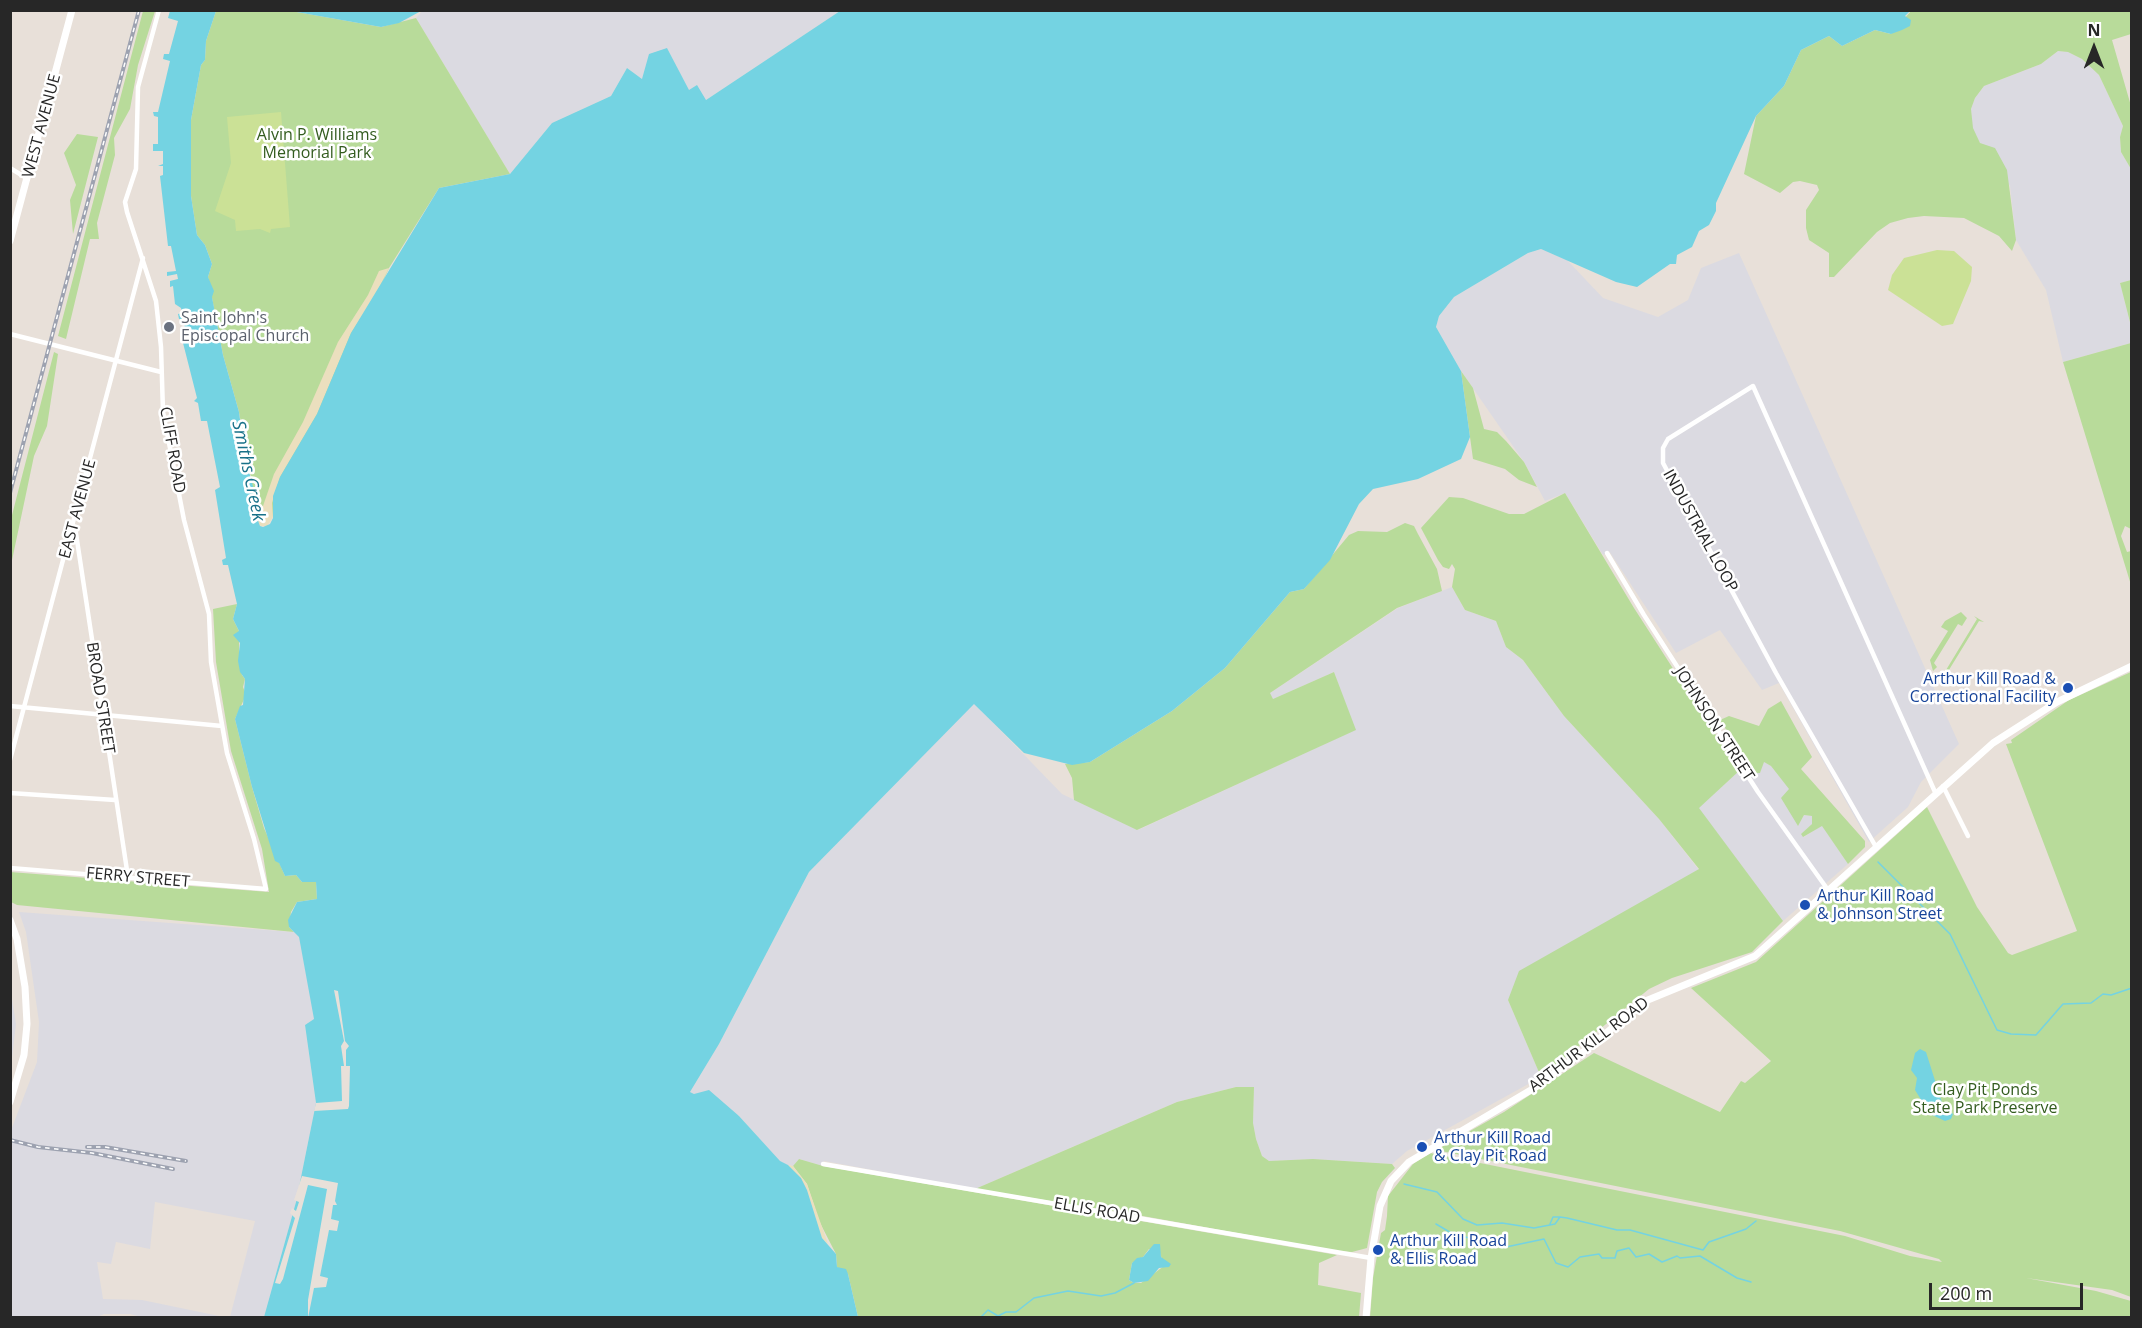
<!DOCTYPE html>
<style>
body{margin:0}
#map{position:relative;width:2142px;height:1328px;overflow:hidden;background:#e8e0d9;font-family:"Open Sans",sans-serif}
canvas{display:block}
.frame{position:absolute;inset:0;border:12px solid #272727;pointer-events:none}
.north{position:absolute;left:2064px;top:18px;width:60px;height:60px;-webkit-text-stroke:4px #fff;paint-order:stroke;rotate:0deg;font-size:16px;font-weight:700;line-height:24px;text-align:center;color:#272727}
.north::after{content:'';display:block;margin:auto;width:21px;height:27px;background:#272727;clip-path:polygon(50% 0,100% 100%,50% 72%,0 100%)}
.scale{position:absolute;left:1929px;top:1283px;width:154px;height:27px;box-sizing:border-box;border:3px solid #272727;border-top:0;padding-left:8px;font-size:18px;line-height:21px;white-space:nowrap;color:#272727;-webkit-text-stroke:4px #fff;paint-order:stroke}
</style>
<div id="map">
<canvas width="2142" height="1328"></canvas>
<div class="frame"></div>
<div class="north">N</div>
<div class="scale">200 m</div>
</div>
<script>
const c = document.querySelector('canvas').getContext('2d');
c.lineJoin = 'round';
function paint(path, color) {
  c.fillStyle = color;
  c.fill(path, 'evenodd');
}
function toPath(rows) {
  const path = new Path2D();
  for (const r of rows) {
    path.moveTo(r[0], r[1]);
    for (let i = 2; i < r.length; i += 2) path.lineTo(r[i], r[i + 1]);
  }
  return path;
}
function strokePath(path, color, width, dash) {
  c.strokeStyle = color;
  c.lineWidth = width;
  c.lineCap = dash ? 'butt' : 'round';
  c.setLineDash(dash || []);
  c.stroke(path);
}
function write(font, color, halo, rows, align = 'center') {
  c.font = font + ' "Open Sans",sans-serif';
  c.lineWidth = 5;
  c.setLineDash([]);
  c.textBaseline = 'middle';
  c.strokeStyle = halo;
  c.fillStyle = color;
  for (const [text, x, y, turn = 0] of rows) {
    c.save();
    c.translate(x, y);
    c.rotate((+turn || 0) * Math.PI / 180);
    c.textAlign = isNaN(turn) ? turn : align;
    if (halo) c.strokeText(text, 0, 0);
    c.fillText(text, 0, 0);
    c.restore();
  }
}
const industrial = toPath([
 [423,10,840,11,706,100,689,91,667,48,642,79,627,68,611,96,552,123,510,174,416,18],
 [2058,51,2068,52,2082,59,2099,75,2123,126,2120,137,2121,152,2131,169,2131,280,2120,283,2131,326,2131,343,2063,362,2046,290,2016,240,2010,186,1980,143,1972,128,1971,109,1975,98,1984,86,2041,64],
 [1541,249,1567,260,1603,298,1658,317,1688,300,1701,268,1739,253,1959,744,1921,782,1908,807,1869,842,1779,683,1762,690,1720,630,1676,653,1609,551,1603,555,1565,493,1545,501,1524,462,1461,371,1436,327,1439,316,1454,297,1528,253],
 [1452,587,1465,610,1496,621,1506,647,1523,660,1564,716,1659,819,1699,870,1574,942,1508,1000,1541,1077,1407,1151,1392,1164,1313,1159,1269,1161,1262,1156,1256,1139,1253,1123,1254,1087,1236,1087,1177,1102,975,1189,824,1161,823,1166,799,1159,793,1166,788,1165,780,1162,739,1116,690,1092,719,1044,809,872,974,703,1062,794,1138,830,1355,730,1334,672,1272,700,1270,693,1398,608],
 [1763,761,1771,766,1790,789,1798,825,1804,815,1812,816,1812,824,1802,834,1804,837,1822,825,1848,864,1783,921,1698,808,1739,771,1760,773],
 [19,912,294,932,299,937,315,1019,305,1025,316,1103,296,1202,264,1317,230,1317,255,1221,155,1202,150,1249,116,1242,111,1264,97,1262,103,1299,142,1300,224,1317,145,1318,130,1314,104,1314,95,1318,11,1317,10,1133,37,1062,39,1022,26,932],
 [10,987,16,1024,11,1066,10,1066]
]);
const green = toPath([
 [143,11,155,11,138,65,130,109,114,138,115,155,97,223,99,239,90,239,66,339,58,336],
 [216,11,291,11,381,27,416,18,510,174,439,188,389,268,273,517,252,505,251,477,239,412,223,355,208,277,212,264,205,245,197,235,191,196,191,120,201,65,205,60,206,41],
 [1911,11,2131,11,2131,34,2112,40,2131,106,2131,169,2121,152,2120,137,2123,126,2099,75,2082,59,2068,52,2058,51,2041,64,1984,86,1975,98,1971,109,1973,128,1980,143,1995,148,2007,170,2016,240,2012,251,1999,236,1964,218,1924,216,1908,218,1890,223,1877,232,1834,277,1829,277,1829,253,1809,240,1806,228,1806,210,1819,190,1817,185,1800,181,1793,182,1780,193,1744,174,1756,116,1784,86,1801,50,1829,36,1842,46,1875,30,1891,34],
 [77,134,98,137,73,234,70,200,76,185,64,153],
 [2131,280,2132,280,2131,326,2120,283],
 [2131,343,2131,529,2125,526,2121,536,2127,552,2131,551,2131,585,2063,362],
 [54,352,58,354,47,426,34,456,11,565,11,519],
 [1461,371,1473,388,1484,429,1497,432,1506,441,1524,462,1537,487,1519,480,1505,469,1473,459],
 [1565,493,1634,608,1739,771,1699,808,1783,921,1752,952,1672,978,1649,989,1541,1077,1508,1000,1519,971,1699,869,1659,819,1564,716,1523,660,1506,647,1496,621,1465,610,1452,587,1455,569,1452,564,1449,569,1443,567,1438,560,1421,528,1449,497,1463,498,1509,514,1524,514],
 [1405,523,1414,526,1418,534,1437,569,1442,591,1397,608,1270,693,1273,699,1334,672,1356,730,1137,830,1074,800,1072,778,1065,764,1090,762,1172,711,1225,668,1290,592,1304,589,1349,535,1358,531,1387,532],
 [237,604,233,619,239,631,239,657,242,675,245,679,243,687,246,695,235,719,252,787,264,828,285,876,296,875,302,882,316,882,317,899,297,902,291,912,289,927,294,932,17,905,11,902,10,872,269,892,262,849,231,751,216,662,213,609],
 [1961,612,1967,618,1962,626,1958,624,1934,663,1937,667,1933,671,1930,660,1948,631,1941,627,1945,621],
 [1974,616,1984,622,1979,621,1944,678,1948,681,1945,683,1937,677,1939,673,1943,675,1977,619],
 [2131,672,2131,1297,2112,1290,2026,1278,2096,1291,2131,1301,2131,1317,1370,1318,1373,1278,1381,1233,1385,1230,1387,1216,1388,1196,1413,1164,1430,1153,1845,1236,1910,1256,1942,1262,1939,1259,1840,1231,1436,1150,1504,1112,1594,1053,1720,1112,1741,1081,1745,1083,1771,1061,1691,988,1756,962,1927,807,1977,907,2008,953,2012,955,2077,931,2006,744,2012,743,2011,740,2069,700],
 [1781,701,1812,757,1801,769,1865,841,1865,847,1848,864,1822,826,1803,837,1801,834,1812,824,1812,816,1804,815,1798,826,1781,798,1789,789,1771,766,1764,762,1760,773,1754,773,1720,720,1729,716,1759,726,1768,709],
 [1236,1087,1254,1087,1253,1123,1256,1139,1262,1156,1269,1161,1313,1159,1392,1164,1395,1168,1382,1182,1377,1192,1367,1248,1352,1252,1337,1251,1126,1213,975,1189,1177,1102],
 [799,1159,823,1166,1337,1255,1319,1263,1318,1285,1361,1293,1359,1317,858,1317,848,1274,837,1267,836,1254,819,1221,807,1184,793,1166],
 [1149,1249,1159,1250,1164,1266,1141,1283,1134,1283,1129,1280,1132,1263,1143,1257]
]);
const sand = toPath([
 [389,268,375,296,351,333,317,414,280,477,272,503,273,517,267,526,260,526,251,502,252,498,257,497,258,506,263,506,274,474,303,422,338,342,368,295,379,271],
 [788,1165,793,1166,807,1184,828,1244,822,1238,807,1190]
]);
const pitch = toPath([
 [281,112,290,227,271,229,270,233,260,229,236,231,235,220,215,211,231,163,227,117],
 [1937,250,1954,251,1972,267,1971,281,1953,324,1942,326,1888,290,1892,275,1904,258]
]);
const water = toPath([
 [1911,10,1905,16,1911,20,1910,26,1902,30,1891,34,1875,30,1842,46,1829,36,1801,50,1784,86,1756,116,1716,203,1716,211,1709,225,1699,231,1692,247,1677,255,1676,264,1670,264,1637,287,1616,282,1541,249,1528,253,1454,297,1439,316,1436,327,1461,371,1470,437,1461,459,1418,479,1373,489,1359,504,1330,560,1304,589,1290,592,1225,668,1172,711,1090,762,1072,765,1024,753,974,704,809,872,719,1044,690,1092,694,1094,709,1090,739,1116,780,1161,788,1165,801,1178,807,1190,822,1238,836,1254,837,1267,846,1269,848,1274,858,1317,264,1317,296,1202,316,1103,305,1025,314,1019,299,937,289,927,288,920,297,902,317,899,316,882,302,882,296,875,285,876,279,863,275,861,252,787,235,719,240,706,243,705,245,679,240,672,238,661,240,643,233,635,239,631,233,619,237,604,228,565,223,565,222,560,226,558,215,490,220,487,207,421,201,421,198,403,194,401,197,398,182,339,185,338,185,328,183,319,179,319,178,314,182,313,181,308,175,304,173,286,170,287,170,281,178,279,177,274,167,276,167,272,176,271,171,246,168,246,160,176,163,175,163,166,158,166,163,164,163,151,153,151,153,144,158,144,158,117,154,116,153,112,158,112,170,61,163,59,164,54,169,54,178,21,168,18,170,11,216,11,206,41,205,60,201,65,191,120,191,196,197,235,205,245,212,264,208,277,214,291,212,297,223,355,239,412,245,457,254,490,251,502,260,526,263,527,270,524,273,518,273,496,280,477,317,414,351,333,439,188,510,174,552,123,611,96,627,68,642,79,649,54,667,48,689,90,697,85,706,100,840,11],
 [291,11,421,11,399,23,381,27],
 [1920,1049,1926,1052,1943,1106,1953,1114,1951,1119,1945,1121,1930,1114,1915,1090,1917,1078,1911,1070,1915,1053],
 [1154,1244,1160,1244,1161,1257,1171,1264,1169,1267,1159,1268,1148,1281,1134,1283,1129,1280,1132,1263,1137,1258,1143,1257]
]);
const pier = toPath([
 [334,990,338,991,345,1041,349,1046,346,1050,346,1066,350,1066,349,1106,348,1109,314,1111,316,1103,342,1101,341,1066,344,1066,341,1046,344,1041],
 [302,1176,338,1183,335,1201,337,1205,333,1205,331,1219,339,1221,337,1231,329,1230,320,1276,328,1278,326,1287,314,1288,308,1318,308,1300,327,1189,308,1185,283,1279,280,1284,275,1283,295,1218,290,1213,292,1208,296,1211,299,1202,294,1200]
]);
const stream = toPath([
 [1878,862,1950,934,1997,1030,2011,1034,2036,1035,2063,1004,2091,1003,2103,994,2111,995,2132,988],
 [1404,1184,1437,1192,1463,1219,1477,1225,1502,1223,1534,1228,1555,1224,1560,1217,1567,1218,1617,1230,1630,1230,1703,1250,1709,1242,1746,1229,1756,1221],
 [1436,1224,1453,1234,1506,1247,1544,1239,1556,1263,1568,1267,1580,1257,1599,1254,1602,1258,1615,1258,1617,1251,1629,1248,1636,1257,1649,1254,1662,1262,1677,1256,1680,1258,1700,1256,1737,1278,1751,1282],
 [1550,1224,1553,1217,1560,1217],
 [980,1318,988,1310,998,1316,1006,1312,1016,1312,1034,1298,1068,1291,1101,1296,1115,1293,1134,1283]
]);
const street = toPath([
 [10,168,28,179],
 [10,334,161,372],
 [75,527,128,877],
 [1607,553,1644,615,1758,792,1828,890],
 [10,706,222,726],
 [10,760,143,258],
 [1943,786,1968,836],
 [10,793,115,800],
 [1876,847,1776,673,1663,463,1663,448,1668,439,1753,386,1935,792],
 [10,868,266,889,254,839,227,753,211,662,209,614,184,520,163,412,161,347,156,301,127,212,125,202,136,169,138,87,159,10],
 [823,1164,1371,1258]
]);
const secondary = toPath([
 [10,241,72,10],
 [10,920,17,939,25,987,27,1024,24,1055,10,1102],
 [1366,1318,1371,1258,1380,1206,1391,1181,1409,1162,1536,1087,1591,1046,1643,1002,1755,956,1993,743,2057,702,2132,666]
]);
const rail = toPath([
 [10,493,139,10],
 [10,1140,38,1147,92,1153,173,1169],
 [87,1147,105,1147,186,1161]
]);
const markers = [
 [169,327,6,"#6b7280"],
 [2068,688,6,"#1a4fb4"],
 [1805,905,6,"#1a4fb4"],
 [1422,1147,6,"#1a4fb4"],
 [1378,1250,6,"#1a4fb4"]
];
const streetNames = [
 ["WEST AVENUE",42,126,-75],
 ["CLIFF ROAD",172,450,80],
 ["EAST AVENUE",78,509,-75],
 ["INDUSTRIAL LOOP",1700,531,61],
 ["BROAD STREET",100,698,81],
 ["JOHNSON STREET",1714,724,57],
 ["FERRY STREET",138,878,5],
 ["ARTHUR KILL ROAD",1589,1045,-37],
 ["ELLIS ROAD",1097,1211,10]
];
const parkNames = [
 ["Alvin P. Williams",317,135],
 ["Memorial Park",317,153],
 ["Clay Pit Ponds",1985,1090],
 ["State Park Preserve",1985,1108]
];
const worshipNames = [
 ["Saint John's",181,318],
 ["Episcopal Church",181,336]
];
const transitNames = [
 ["Arthur Kill Road &",2056,679,"right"],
 ["Correctional Facility",2056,697,"right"],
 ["Arthur Kill Road",1817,896],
 ["& Johnson Street",1817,914],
 ["Arthur Kill Road",1434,1138],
 ["& Clay Pit Road",1434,1156],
 ["Arthur Kill Road",1390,1241],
 ["& Ellis Road",1390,1259]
];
const waterNames = [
 ["Smiths Creek",248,471,78]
];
paint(industrial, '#dbdae1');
paint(green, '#b8db9a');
paint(sand, '#ebdfbe');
paint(pitch, '#cbe196');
paint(water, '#74d3e2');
paint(pier, '#e8e0d9');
strokePath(stream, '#74d3e2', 1.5);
strokePath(street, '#fff', 4.5);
strokePath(secondary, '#fff', 7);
strokePath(rail, '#9da2b0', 4);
strokePath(rail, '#fff', 1.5, [4.5]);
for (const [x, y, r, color] of markers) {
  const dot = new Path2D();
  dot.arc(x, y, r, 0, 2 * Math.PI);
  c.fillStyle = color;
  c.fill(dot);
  strokePath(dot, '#fff', 2);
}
write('16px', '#272727', '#fff', streetNames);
write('16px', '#335c1f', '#fff', parkNames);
write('16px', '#5b616d', '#fff', worshipNames, 'left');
write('16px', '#164399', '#fff', transitNames, 'left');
write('italic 18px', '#187189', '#fff', waterNames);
</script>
